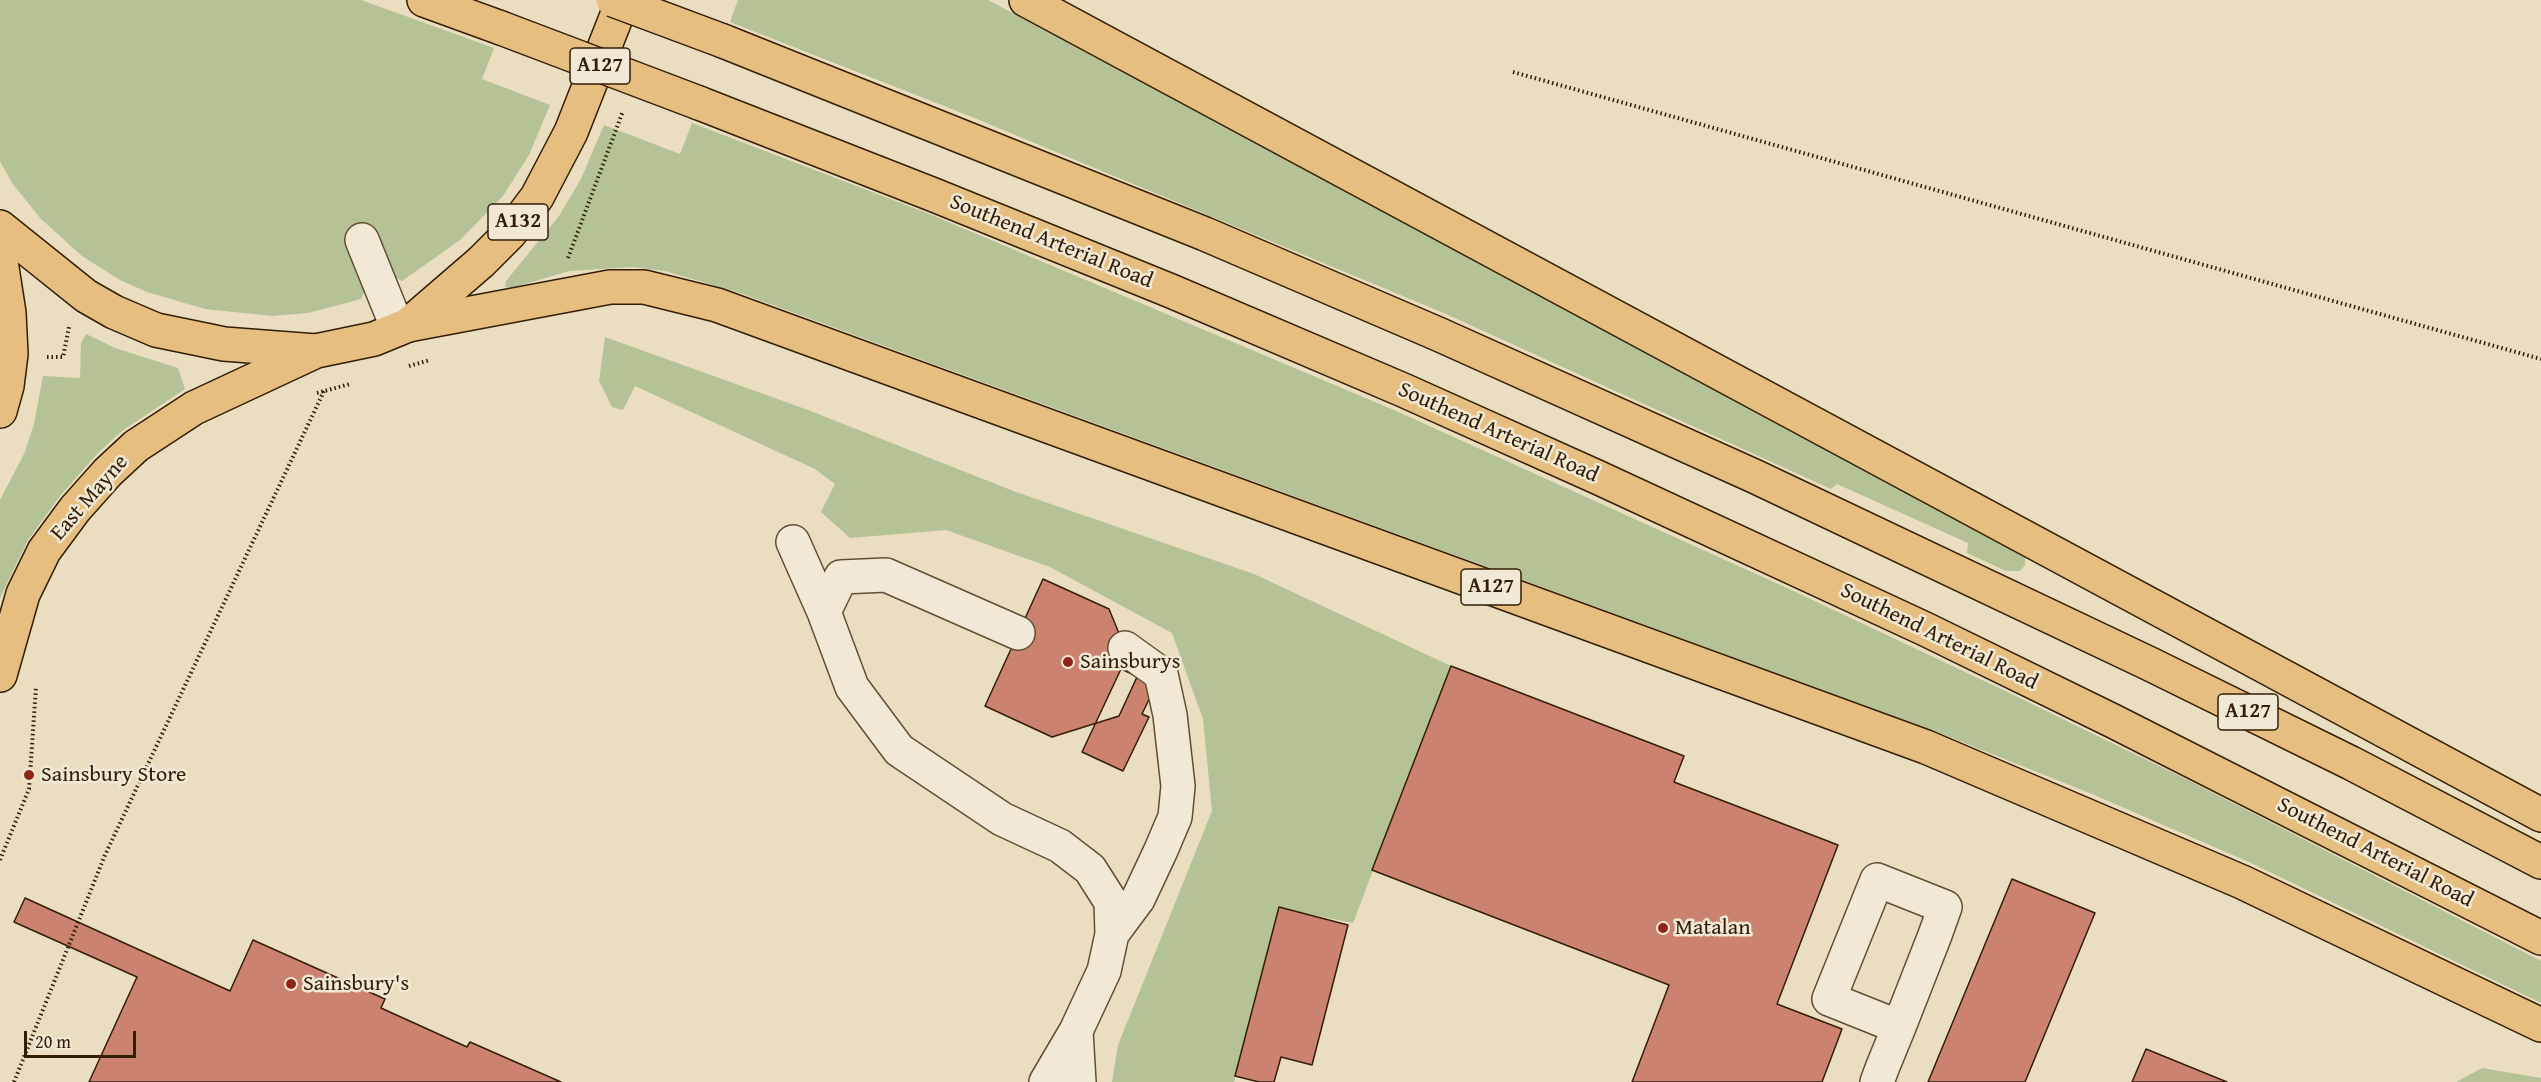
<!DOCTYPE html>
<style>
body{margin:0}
#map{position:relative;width:2541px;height:1082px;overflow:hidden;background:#eaddc0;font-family:"Gentium Book Plus",serif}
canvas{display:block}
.scale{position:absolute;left:24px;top:1031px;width:112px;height:27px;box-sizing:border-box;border:3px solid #331e05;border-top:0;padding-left:8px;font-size:18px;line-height:21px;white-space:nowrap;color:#331e05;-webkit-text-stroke:4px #f1e9d6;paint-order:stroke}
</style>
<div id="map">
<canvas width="2541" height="1082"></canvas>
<div class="scale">20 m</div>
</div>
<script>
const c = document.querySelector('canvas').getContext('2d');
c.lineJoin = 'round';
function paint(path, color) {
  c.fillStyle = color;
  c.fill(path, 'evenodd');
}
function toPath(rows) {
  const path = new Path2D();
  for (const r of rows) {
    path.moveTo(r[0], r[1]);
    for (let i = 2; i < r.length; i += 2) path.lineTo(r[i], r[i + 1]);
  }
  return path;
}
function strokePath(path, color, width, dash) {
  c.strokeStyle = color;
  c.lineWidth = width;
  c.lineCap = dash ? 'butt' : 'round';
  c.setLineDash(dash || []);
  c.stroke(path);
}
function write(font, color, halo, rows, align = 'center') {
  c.font = font + ' "Gentium Book Plus",serif';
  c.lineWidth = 5;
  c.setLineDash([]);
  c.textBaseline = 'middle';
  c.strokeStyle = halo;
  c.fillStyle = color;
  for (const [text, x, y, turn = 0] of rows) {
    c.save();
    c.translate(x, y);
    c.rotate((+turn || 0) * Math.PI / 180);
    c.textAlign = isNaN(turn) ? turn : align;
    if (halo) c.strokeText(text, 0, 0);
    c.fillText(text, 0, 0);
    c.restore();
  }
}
const green = toPath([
 [0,0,361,0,494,48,482,79,550,105,529,155,503,196,460,240,402,281,392,276,368,284,361,299,308,313,272,316,205,309,147,292,120,280,82,256,41,219,12,183,0,161],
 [738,0,988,0,2021,552,2025,558,2025,565,2020,571,2006,571,1967,553,1968,543,1837,484,1831,489,1446,314,972,117,730,22],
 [692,123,927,213,1394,410,1787,588,1999,688,2190,781,2541,961,2541,1003,2251,863,2092,794,1932,730,740,293,665,271,632,267,569,271,512,288,505,287,506,281,559,216,581,179,604,125,680,154],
 [86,334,115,348,178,368,185,389,122,431,97,454,60,496,28,540,0,598,0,500,24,454,34,424,43,376,80,378,81,343],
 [605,337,808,410,1016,492,1254,574,1451,666,1353,923,1279,908,1234,1082,1112,1082,1118,1045,1212,811,1203,719,1172,633,1050,567,946,530,850,538,821,512,835,484,815,469,635,386,623,410,612,407,599,381],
 [2482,1068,2541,1078,2541,1082,2456,1082]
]);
const building = toPath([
 [1043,579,1109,609,1137,677,1119,716,1052,737,985,706,1043,579],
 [1451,666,1684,756,1674,782,1838,845,1777,1004,1842,1029,1822,1082,1632,1082,1669,985,1372,870,1451,666],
 [1121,669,1156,685,1142,714,1149,717,1123,771,1082,752,1121,669],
 [2012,879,2095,913,2025,1082,1928,1082,2012,879],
 [25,898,230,991,253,940,385,999,381,1008,467,1047,470,1042,561,1082,89,1082,137,977,14,922,25,898],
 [1279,907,1348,925,1312,1065,1281,1057,1274,1082,1259,1082,1235,1076,1279,907],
 [2146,1049,2227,1082,2132,1082,2146,1049]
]);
const path = toPath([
 [1513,72,2541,359],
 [568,258,623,111],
 [47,357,63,357,69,327],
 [409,366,430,360],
 [317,393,350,384],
 [0,860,29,789,36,687],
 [14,1082,105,855,324,391]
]);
const minor = toPath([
 [362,240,398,329],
 [793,542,824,612,852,687,899,750,1002,819,1060,846,1090,869,1111,902,1112,934,1104,971,1076,1031,1046,1082],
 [824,612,841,577,886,575,1018,633],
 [1112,934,1138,899,1161,850,1175,817,1178,786,1170,715,1161,674,1125,648],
 [1076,1031,1079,1082],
 [1877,1082,1883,1066,1899,1027,1935,935,1945,907,1877,880,1829,999,1899,1027]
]);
const major = toPath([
 [0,227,86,296,114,312,156,330,224,344,316,351,374,339,408,325,481,262,510,233,537,197,571,132,623,0],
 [0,255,9,313,11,354,7,386,0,411],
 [0,675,23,594,44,551,75,509,108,472,136,446,194,408,312,353]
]);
const highway = toPath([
 [424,0,501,28],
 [1026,0,2541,815],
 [723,41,1205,234,1438,334,1754,476,2150,664,2351,763,2541,862],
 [699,103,934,195,1171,291,1403,390,1597,477,1925,629,2113,721,2541,938],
 [408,325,610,287,644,287,717,305,1926,747,2242,882,2541,1025]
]);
const highwayBridge = toPath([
 [613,0,723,41],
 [501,28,699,103]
]);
const markers = [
 [1068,662,6,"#8f2418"],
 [29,775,6,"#8f2418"],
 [1663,928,6,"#8f2418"],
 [291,984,6,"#8f2418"]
];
const shields = [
 [600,66,60],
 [518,222,60],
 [1491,587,60],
 [2248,712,60]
];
const shieldNames = [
 ["A127",600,66],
 ["A132",518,222],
 ["A127",1491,587],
 ["A127",2248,712]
];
const streetNames = [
 ["Southend Arterial Road",1051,242,22],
 ["Southend Arterial Road",1498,433,24],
 ["East Mayne",90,498,-49],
 ["Southend Arterial Road",1939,637,26],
 ["Southend Arterial Road",2375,853,27]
];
const poiNames = [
 ["Sainsburys",1080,662],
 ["Sainsbury Store",41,775],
 ["Matalan",1675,928],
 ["Sainsbury's",303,984]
];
paint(green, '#b4c295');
paint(building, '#cb8370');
strokePath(building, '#331e05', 1.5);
strokePath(minor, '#614e34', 36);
strokePath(major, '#331e05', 36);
strokePath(highway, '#331e05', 36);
strokePath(path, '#331e05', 4, [1.5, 3]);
strokePath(minor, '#f1e9d6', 33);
strokePath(major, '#e5be80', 33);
strokePath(highway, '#e5be80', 33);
strokePath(highwayBridge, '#331e05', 36, []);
strokePath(highwayBridge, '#e5be80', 33);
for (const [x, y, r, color] of markers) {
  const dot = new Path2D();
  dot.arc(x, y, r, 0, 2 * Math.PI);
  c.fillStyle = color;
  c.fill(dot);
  strokePath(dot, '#f1e9d6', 2);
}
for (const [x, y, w] of shields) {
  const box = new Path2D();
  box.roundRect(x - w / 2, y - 18, w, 36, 4.5);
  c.fillStyle = '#f1e9d6';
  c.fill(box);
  strokePath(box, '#331e05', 1.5);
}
write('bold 21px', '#331e05', null, shieldNames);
write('22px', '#331e05', '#f1e9d6', streetNames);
write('22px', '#331e05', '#f1e9d6', poiNames, 'left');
</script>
